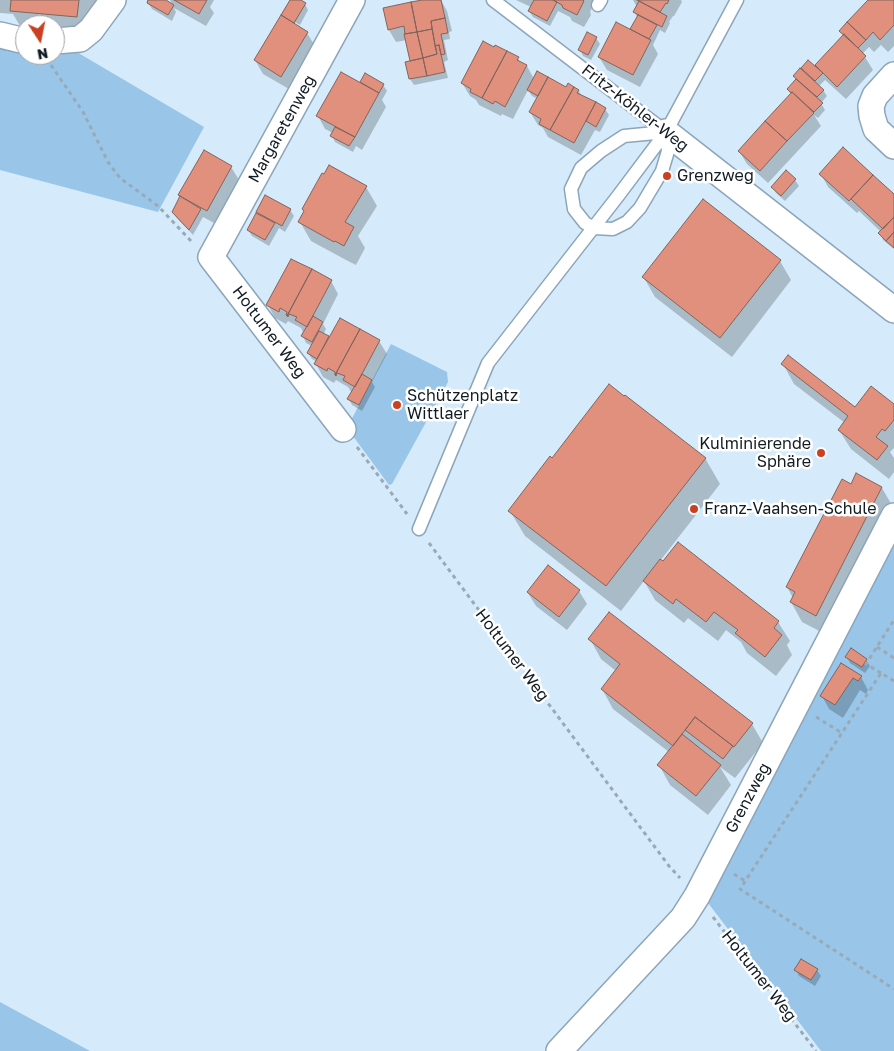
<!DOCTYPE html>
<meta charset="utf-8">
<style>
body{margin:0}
#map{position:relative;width:894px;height:1051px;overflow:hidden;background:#d5eafb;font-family:"Golos Text",sans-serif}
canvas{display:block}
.north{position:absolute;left:15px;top:15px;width:50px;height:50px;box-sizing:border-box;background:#fff;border:1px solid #a0a4a7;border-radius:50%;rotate:169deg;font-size:14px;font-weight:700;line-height:20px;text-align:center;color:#111b22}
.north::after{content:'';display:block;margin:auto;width:18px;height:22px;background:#ca4022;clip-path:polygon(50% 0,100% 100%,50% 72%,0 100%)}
</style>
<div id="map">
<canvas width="894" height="1051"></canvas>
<div class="north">N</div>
</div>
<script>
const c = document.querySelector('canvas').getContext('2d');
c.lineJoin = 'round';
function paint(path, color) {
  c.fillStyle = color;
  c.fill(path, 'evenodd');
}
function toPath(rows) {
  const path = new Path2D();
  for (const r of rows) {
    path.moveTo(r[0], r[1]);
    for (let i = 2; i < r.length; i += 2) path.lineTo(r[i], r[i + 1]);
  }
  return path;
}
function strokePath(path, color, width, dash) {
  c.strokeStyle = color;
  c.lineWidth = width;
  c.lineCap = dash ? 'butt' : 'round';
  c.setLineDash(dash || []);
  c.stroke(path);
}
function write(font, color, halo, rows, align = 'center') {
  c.font = font + ' "Golos Text",sans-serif';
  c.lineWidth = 5;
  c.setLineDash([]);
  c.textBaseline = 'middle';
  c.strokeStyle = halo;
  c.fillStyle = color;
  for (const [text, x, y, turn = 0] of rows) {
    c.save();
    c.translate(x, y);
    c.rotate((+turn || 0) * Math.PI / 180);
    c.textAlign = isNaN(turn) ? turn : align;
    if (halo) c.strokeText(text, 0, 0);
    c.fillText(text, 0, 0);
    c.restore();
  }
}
const green = toPath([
 [0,46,25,49,25,55,55,55,55,51,75,51,204,127,158,212,0,170],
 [391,344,447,372,448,382,392,484,389,485,347,428],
 [894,523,894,1051,821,1051,702,895],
 [0,1002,90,1051,0,1051]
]);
const shadow = toPath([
 [0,0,100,0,96,8,90,8,87,36,55,33,55,25,25,25,25,31,23,31,13,14,0,13],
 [150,0,163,0,173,6,170,0,214,0,210,7,214,13,206,26,174,8,176,12,172,21,152,9,148,3],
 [291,0,298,0,305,4,308,10,300,25,286,17,286,20,307,33,315,46,289,89,263,74,255,60],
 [429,0,441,0,447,11,452,31,449,32,450,39,444,40,448,60,444,62,448,78,414,85,410,79,407,63,411,62,407,40,396,42,389,30],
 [516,0,596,0,590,12,591,15,584,27,572,21,570,17,558,11,550,26,533,17,529,11,531,7],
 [633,0,681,0,682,2,674,16,673,16,669,22,670,23,665,33,660,30,653,45,658,54,640,87,607,70,599,57,633,32,631,29,638,18,634,12,637,7],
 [870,0,894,0,894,46,888,52,881,45,874,52,869,47,862,54,865,57,873,70,846,99,825,80,819,86,823,90,827,96,821,103,825,110,818,118,814,115,821,126,768,183,747,164,739,151,791,94,788,89,797,80,795,76,808,62,820,72,817,65,844,37,841,31],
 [596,38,600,44,591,60,583,56,580,50],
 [518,58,520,63,527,66,534,79,578,90,582,96,605,109,609,115,600,132,595,130,581,155,548,137,543,128,538,125,530,112,538,99,532,96,528,90,513,119,502,114,501,116,479,105,476,100,470,96,462,83],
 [361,82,383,85,387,91,382,100,386,107,362,150,356,146,353,152,335,142,332,136,333,133,325,129,318,116,363,86],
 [844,149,894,196,894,249,883,240,880,233,881,232,859,211,857,213,828,187,821,174],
 [231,167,239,180,214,223,203,217,193,235,177,218,173,212,181,197],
 [786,172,795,180,799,186,785,201,776,193,773,187],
 [366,187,377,206,358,236,365,248,356,265,346,260,311,241,300,222],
 [266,197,290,210,294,216,285,232,279,228,269,246,252,236,248,230],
 [780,261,791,280,732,357,655,297,644,278],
 [331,281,338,294,323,324,326,329,323,335,328,337,329,339,379,341,387,354,372,382,375,387,362,411,352,405,349,399,352,393,348,387,336,380,334,383,323,377,316,364,317,362,312,359,308,353,312,346,306,343,303,336,304,334,301,328,288,321,286,324,275,318,268,305],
 [783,364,855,409,894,405,894,448,890,452,894,458,894,472,889,479,851,449,839,430,845,423,794,384],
 [705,458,720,484,660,561,778,622,790,641,787,645,792,655,776,676,747,653,741,642,726,630,718,641,688,618,684,623,655,600,644,581,621,611,525,536,510,511],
 [851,485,882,488,893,507,827,635,802,622,791,602,793,598,787,587],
 [548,567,579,591,587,604,567,630,536,606,528,593],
 [590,639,752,724,763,743,735,778,720,767,731,785,708,815,670,785,659,765,669,752,613,709,602,689,616,671,601,659],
 [847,657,866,660,870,666,865,673,850,663],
 [842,665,861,677,868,690,866,694,860,690,843,718,829,709,822,696],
 [796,970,817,970,821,976,815,986,799,976]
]);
const building = toPath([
 [11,0,79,0,77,17,10,11,11,0],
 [148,0,166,0,174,5,168,15,147,3,148,0],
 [174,0,207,0,199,14,174,0],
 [290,0,301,0,306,3,294,23,281,15,290,0],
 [422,0,441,0,445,18,431,21,432,29,417,32,411,2,422,0],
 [534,0,553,0,557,2,547,21,528,11,534,0],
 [553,0,583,0,584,1,577,15,563,8,562,5,553,0],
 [637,0,669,0,667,4,666,3,660,12,637,0],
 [868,0,894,0,894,25,880,40,873,32,866,40,847,22,868,0],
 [639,1,667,16,662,27,633,12,639,1],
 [411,2,417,32,405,34,404,26,388,30,383,8,411,2],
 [281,15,308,32,281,77,254,60,281,15],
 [638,15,657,25,649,39,630,29,638,15],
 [445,18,448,33,441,34,445,54,441,55,439,45,435,46,431,21,445,18],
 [616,22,651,40,633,75,598,57,616,22],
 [847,22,866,40,858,48,839,31,847,22],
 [432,29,437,54,423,58,417,32,432,29],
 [417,32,423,58,410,61,404,34,417,32],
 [587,32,597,37,588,55,578,50,587,32],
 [844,34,866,56,837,87,815,65,844,34],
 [483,41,494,47,495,45,507,51,482,98,470,92,471,89,461,83,483,41],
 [439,45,445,72,427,76,423,58,437,54,435,46,439,45],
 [507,51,519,57,517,60,527,65,505,107,495,101,493,104,482,98,507,51],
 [423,58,427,76,409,79,405,62,423,58],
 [808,60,823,73,815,81,801,68,808,60],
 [800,68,824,90,817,97,793,76,800,68],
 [537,71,548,77,538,96,527,90,537,71],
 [341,72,379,93,355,137,316,116,341,72],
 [365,73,384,84,379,93,360,82,365,73],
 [548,77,566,87,568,83,574,87,550,130,539,124,541,119,529,112,548,77],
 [796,79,823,103,814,112,792,92,791,93,787,89,796,79],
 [574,87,579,90,577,93,596,102,574,143,550,130,574,87],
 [792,92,814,113,787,141,765,121,792,92],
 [596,102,606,108,596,127,586,121,596,102],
 [765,121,787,141,760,171,738,151,765,121],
 [335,127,355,137,349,146,330,136,335,127],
 [843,147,873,175,849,201,819,174,843,147],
 [204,150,232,166,207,211,178,195,204,150],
 [329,165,367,186,345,222,354,227,344,246,335,241,334,242,298,222,304,211,302,209,322,173,324,174,329,165],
 [786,170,796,179,781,196,771,187,786,170],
 [873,175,894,194,894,217,883,229,851,199,873,175],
 [265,195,291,209,282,226,256,212,265,195],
 [180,196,201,209,189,230,172,212,180,196],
 [703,199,781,260,720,338,642,277,703,199],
 [256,213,275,223,265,240,247,230,256,213],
 [894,217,894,232,886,241,878,233,894,217],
 [894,232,894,248,886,241,894,232],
 [291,259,312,269,287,316,286,315,287,312,280,308,279,312,266,305,291,259],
 [312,269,332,280,307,327,295,320,297,317,289,314,288,317,287,316,312,269],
 [313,316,323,322,312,342,301,336,313,316],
 [340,318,360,329,335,375,335,372,328,368,327,371,314,364,340,318],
 [360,329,380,340,355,387,343,380,345,376,337,373,336,376,335,375,360,329],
 [319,331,329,336,317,359,307,353,319,331],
 [788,355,855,407,871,386,894,404,894,420,885,431,882,429,876,437,888,446,877,460,838,430,848,416,781,364,788,355],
 [362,374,372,380,359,405,347,399,362,374],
 [609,384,624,396,625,395,706,458,606,586,508,511,550,456,552,458,609,384],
 [856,473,882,487,816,616,790,602,795,592,786,587,842,479,851,484,856,473],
 [678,542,779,621,774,628,782,635,765,657,735,633,738,630,714,612,706,622,676,599,673,604,643,581,660,559,663,561,678,542],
 [548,565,580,590,559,617,527,592,548,565],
 [609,612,753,723,734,747,695,717,673,746,601,689,620,664,588,639,609,612],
 [851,648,867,659,862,667,845,657,851,648],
 [841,663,862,676,858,681,853,678,835,705,820,696,841,663],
 [695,717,733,746,723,759,685,730,695,717],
 [682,734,721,765,696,796,657,765,682,734],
 [801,959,818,969,811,980,794,970,801,959]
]);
const path = toPath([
 [51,65,83,112,108,162,120,178,158,206,192,242],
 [357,447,407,514],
 [429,543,669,866,680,878],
 [877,647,894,658],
 [881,673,866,664,894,620],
 [894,681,881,673,740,889,894,989],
 [816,717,842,733],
 [734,874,745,881],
 [713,917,816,1051]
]);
const service = toPath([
 [493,0,666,132],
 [598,5,601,0],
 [666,132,668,151,662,171,640,208,627,222,613,229,594,228,585,223,574,209,571,189,581,168,601,151,624,136,666,132],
 [419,529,488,363,618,196,666,132,737,0]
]);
const minor = toPath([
 [0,35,25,41],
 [55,41,80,39,91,30,113,0],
 [894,75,875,96,871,106,872,116,876,129,894,146],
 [666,132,894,310],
 [343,429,211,257,352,0],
 [559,1051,683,918,697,896,894,516]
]);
const markers = [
 [667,176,5,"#ca4022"],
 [397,405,5,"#ca4022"],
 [821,453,5,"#ca4022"],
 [694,509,5,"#ca4022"]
];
const streetNames = [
 ["Fritz-Köhler-Weg",635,108,38],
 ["Margaretenweg",282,129,-61],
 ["Holtumer Weg",269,332,53],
 ["Holtumer Weg",512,655,53],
 ["Grenzweg",748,798,-62],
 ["Holtumer Weg",759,976,52]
];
const poiNames = [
 ["Grenzweg",677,176],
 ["Schützenplatz",407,396],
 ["Wittlaer",407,414],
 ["Kulminierende",811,444,"right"],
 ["Sphäre",811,462,"right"],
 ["Franz-Vaahsen-Schule",704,509]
];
paint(green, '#99c6e8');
paint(shadow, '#0003');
paint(building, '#e0907d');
strokePath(building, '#81645c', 1);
strokePath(service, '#8ca5b9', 15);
strokePath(minor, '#8ca5b9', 28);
strokePath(path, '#98a9b7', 3, [4, 4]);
strokePath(service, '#fff', 12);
strokePath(minor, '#fff', 25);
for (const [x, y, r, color] of markers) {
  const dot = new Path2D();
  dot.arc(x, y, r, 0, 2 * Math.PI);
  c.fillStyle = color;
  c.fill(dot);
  strokePath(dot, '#fff', 2);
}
write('16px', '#111b22', '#fff', streetNames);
write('16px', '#111b22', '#fff', poiNames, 'left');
</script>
